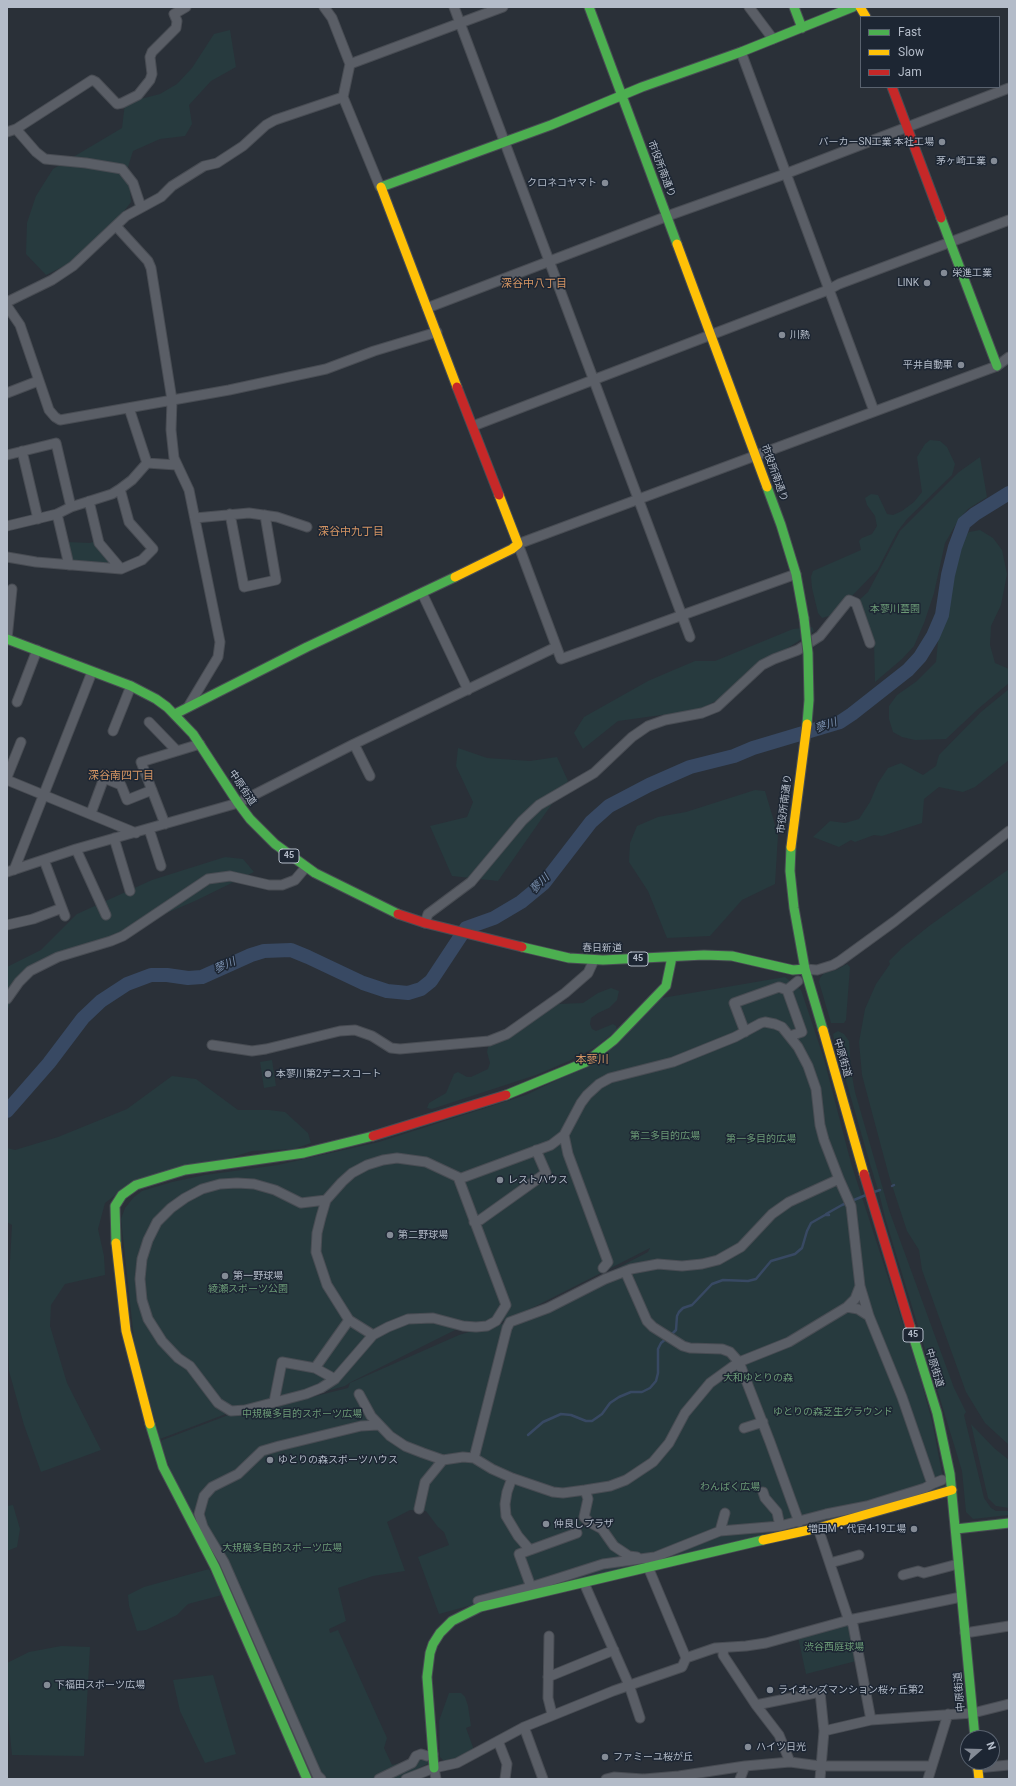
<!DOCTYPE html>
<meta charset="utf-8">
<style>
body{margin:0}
#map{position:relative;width:1016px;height:1786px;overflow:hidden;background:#2a3038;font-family:Roboto,sans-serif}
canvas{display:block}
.frame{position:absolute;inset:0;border:8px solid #b4bcc9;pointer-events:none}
.legend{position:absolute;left:860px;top:16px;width:140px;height:72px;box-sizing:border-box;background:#1d2633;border:1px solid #59626f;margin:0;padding:5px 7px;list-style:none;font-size:12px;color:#b4bcc9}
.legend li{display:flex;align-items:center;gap:8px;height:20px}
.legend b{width:20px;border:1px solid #59626f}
.north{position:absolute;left:960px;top:1730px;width:40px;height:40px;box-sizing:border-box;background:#1d2633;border:1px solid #59626f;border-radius:50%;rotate:70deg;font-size:11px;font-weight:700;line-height:16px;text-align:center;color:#b4bcc9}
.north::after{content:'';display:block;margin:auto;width:14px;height:18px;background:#848b96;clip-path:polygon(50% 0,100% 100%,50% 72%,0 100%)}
</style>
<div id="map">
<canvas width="1016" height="1786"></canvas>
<div class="frame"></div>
<ul class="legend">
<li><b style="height:5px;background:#4caf50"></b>Fast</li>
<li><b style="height:5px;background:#ffc107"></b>Slow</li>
<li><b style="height:5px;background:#c62828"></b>Jam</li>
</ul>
<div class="north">N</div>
</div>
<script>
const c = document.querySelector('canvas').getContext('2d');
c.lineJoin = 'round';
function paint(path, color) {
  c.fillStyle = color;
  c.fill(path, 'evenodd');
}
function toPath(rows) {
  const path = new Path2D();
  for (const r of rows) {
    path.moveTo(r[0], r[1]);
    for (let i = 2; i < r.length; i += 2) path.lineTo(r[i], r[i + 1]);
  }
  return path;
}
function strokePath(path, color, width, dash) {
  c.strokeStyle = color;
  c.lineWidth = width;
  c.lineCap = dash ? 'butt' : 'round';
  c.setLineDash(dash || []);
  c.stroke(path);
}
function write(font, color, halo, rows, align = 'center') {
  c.font = font + ' Roboto,"Noto Sans JP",sans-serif';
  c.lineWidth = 3;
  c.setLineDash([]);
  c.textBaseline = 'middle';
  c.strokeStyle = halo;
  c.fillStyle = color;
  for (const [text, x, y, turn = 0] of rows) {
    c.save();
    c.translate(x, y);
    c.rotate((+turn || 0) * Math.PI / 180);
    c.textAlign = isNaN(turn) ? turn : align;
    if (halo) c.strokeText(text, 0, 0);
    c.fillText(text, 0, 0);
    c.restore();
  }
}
const green = toPath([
 [230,30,236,67,211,81,189,105,192,124,185,136,160,139,133,151,128,167,131,202,106,235,76,260,46,275,26,254,27,223,36,196,53,169,122,128,125,103,160,94,177,84,192,68,214,34],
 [930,440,940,441,947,447,955,464,952,475,907,519,897,532,878,569,850,598,829,616,822,618,818,613,812,588,811,577,813,571,861,550,859,541,862,538,872,534,877,526,875,516,867,505,865,498,871,494,878,495,887,514,893,515,902,511,914,502,922,492,917,457,925,444],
 [980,457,987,497,968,509,959,519,945,543,934,593,924,623,914,646,902,659,875,682,874,643,857,602,868,592,900,531,959,472],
 [980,530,993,538,1002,550,1007,574,1001,605,991,626,990,645,995,663,1009,669,1009,683,979,708,946,739,915,740,902,737,893,732,889,719,889,706,897,695,917,681,936,662,941,611,952,562,960,541,969,532],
 [96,541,111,561,109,565,73,562,70,559,66,542,90,543],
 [812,627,814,631,777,655,724,697,698,710,618,721,583,749,574,733,584,717,648,681,676,669,695,661,715,661,793,629],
 [1009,689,1009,760,975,787,963,792,939,787,924,799,922,823,882,836,874,835,855,842,851,840,839,847,813,837,830,821,845,823,859,819,870,802,878,783,888,768,901,763,923,775,936,766,939,755,981,712],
 [458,748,487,758,530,761,557,757,568,781,498,881,452,876,430,826,467,817,473,802,456,766],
 [755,790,765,791,778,835,775,884,742,900,710,936,667,938,648,891,629,862,630,843,637,826,658,817,686,812],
 [225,857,243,859,254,872,195,901,46,964,17,988,7,1011,7,967,41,950,77,914,152,880],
 [1009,869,1009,1445,985,1423,966,1392,922,1270,919,1250,907,1231,889,1176,862,1075,859,1042,865,1009,876,984,890,964,889,961,902,948,929,926],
 [847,964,850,967,846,1020,844,1023,831,1023,819,982,820,978,824,973,836,970],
 [785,977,801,990,824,1059,851,1163,920,1377,932,1421,945,1489,872,1509,479,1603,439,1614,418,1557,449,1545,444,1532,438,1527,426,1511,410,1510,387,1522,405,1571,373,1576,338,1588,346,1621,329,1629,330,1633,338,1630,387,1738,384,1748,392,1765,411,1760,415,1752,420,1749,425,1749,429,1754,429,1763,397,1779,312,1779,177,1488,160,1441,231,1414,248,1413,348,1388,350,1383,459,1335,472,1331,487,1330,541,1308,648,1252,650,1248,536,1306,486,1329,457,1329,351,1382,345,1386,249,1412,231,1412,160,1439,135,1346,132,1321,121,1219,125,1208,134,1197,142,1191,172,1182,205,1175,278,1165,379,1142,526,1095,588,1065,662,998],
 [611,988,619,991,617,1000,609,1008,598,1013,591,1018,590,1024,592,1029,596,1031,613,1024,616,1026,617,1030,596,1047,569,1061,536,1075,432,1109,427,1108,429,1103,446,1093,454,1074,458,1072,467,1077,471,1077,488,1069,490,1063,487,1052,488,1047,498,1037,541,1008,558,1004,583,1003,598,993],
 [838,1031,844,1034,849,1041,851,1070,855,1092,889,1210,954,1388,966,1412,964,1415,984,1498,991,1508,996,1511,1009,1511,1009,1515,973,1519,966,1512,962,1471,886,1221,879,1193,870,1164,834,1039,833,1034],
 [272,1060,276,1086,264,1088,260,1062],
 [172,1076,196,1079,238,1110,269,1110,285,1112,308,1133,311,1143,294,1149,252,1151,118,1193,105,1203,98,1229,104,1256,105,1275,65,1284,51,1305,50,1326,67,1383,101,1450,41,1472,24,1425,9,1371,7,1316,12,1225,7,1222,7,1148,15,1150,58,1137,127,1109],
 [971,1424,994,1448,1009,1460,1009,1508,996,1506,988,1498],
 [13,1505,20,1529,17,1547,7,1551,7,1506],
 [209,1569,222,1595,188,1604,177,1615,146,1630,137,1631,129,1606,128,1595,144,1587],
 [847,1624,850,1626,856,1661,806,1674,798,1637],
 [61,1646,90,1647,84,1756,12,1755,7,1706,7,1663,29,1652],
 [213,1675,236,1754,205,1763,180,1711,173,1680],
 [449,1693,461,1693,465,1697,468,1706,471,1726,466,1728,474,1750,446,1763,440,1757,439,1721]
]);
const stream = toPath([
 [892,1186,894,1185],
 [874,1192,880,1190],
 [826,1214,842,1205,866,1195],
 [671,1335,676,1330,677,1316,679,1312,683,1308,692,1305,712,1284,723,1280,748,1281,756,1279,771,1261,795,1254,802,1248,807,1231,811,1223,825,1215,829,1215],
 [528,1435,543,1422,561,1414,571,1415,586,1421,592,1421,602,1414,610,1403,619,1397,631,1392,642,1392,650,1388,656,1381,658,1373,658,1349,661,1343,667,1338]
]);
const river = toPath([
 [7,1111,49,1063,83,1018,101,1001,127,984,151,975,167,975,188,978,202,977,251,955,264,951,291,950,308,957,363,983,387,991,408,993,421,989,431,981,466,928,494,918,521,902,544,883,591,822,609,806,649,785,690,767,734,756,753,748,840,722,852,714,908,670,920,657,933,636,942,615,948,575,955,547,964,523,975,514,1009,493]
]);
const street = toPath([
 [324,7,332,18,350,64,343,97,380,187],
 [454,7,690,637],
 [749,7,773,39],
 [741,52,874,411],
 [350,64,503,7],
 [16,129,36,152,45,159,86,163,122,169,133,183,141,207],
 [7,132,16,129,92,80,96,82,117,104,122,103,138,95,150,80,152,74,150,57,152,52,176,28,177,21,174,14,186,7],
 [116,226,148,261,151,268,172,400,171,430,174,458,189,490,220,642,218,657,188,707],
 [7,302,52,280,73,266,126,216,161,197,172,186,204,166,217,163,243,146,266,125,275,120,343,97],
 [7,306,20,325,49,410,55,417,60,420,229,390,326,369,374,351,437,332],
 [427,308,673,214,785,174,1009,88],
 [7,393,38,381],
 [129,408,147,463],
 [473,426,828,290,839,284,1009,220],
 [22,451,38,519],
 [7,455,56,443,71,507],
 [147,463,176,465],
 [89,501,99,543,121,569],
 [57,514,69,565],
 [230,514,244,587,276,580,265,515],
 [195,518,249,513,277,517,307,527],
 [7,526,57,514,71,507,112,494,120,489,132,480,147,463],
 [7,557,36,562,121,569,142,560,153,549,129,522,120,489],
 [796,574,561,659,518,544,986,370,997,366,1009,357],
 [422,593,468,690],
 [7,639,12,589],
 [17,702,37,650],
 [149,722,177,751],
 [113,731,131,686],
 [354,744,370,776],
 [7,777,21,742],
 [7,780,136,833],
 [91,813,104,778,121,785,127,800,152,790],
 [165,824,141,762,200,744],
 [149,829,161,866],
 [114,838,130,891],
 [76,849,106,915],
 [44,860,65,916],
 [14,870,92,672],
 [7,872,76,849,238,803,354,744,556,647],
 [425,923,428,914,471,882,522,821,539,805,594,773,632,737,648,726,665,720,702,713,717,707,762,665,774,659,798,650,820,636,849,600,856,603,870,643],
 [7,925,33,919,62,908],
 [805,969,817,970,833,965,840,961,895,921,1009,831],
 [787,990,798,981],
 [7,999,19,982,30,971,58,957,111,941,123,936,208,879,230,876,269,885,282,885,295,880,306,867],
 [745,1032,734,1003,779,987,787,990,802,1032,790,1036],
 [212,1045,252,1051,266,1049,340,1031,355,1030,372,1036,391,1048,400,1049,489,1041,507,1034,565,993,588,973,594,960],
 [564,1135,568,1154,608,1262,603,1268],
 [459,1179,551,1145,564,1135,581,1103,587,1095,599,1084,610,1078,673,1062,735,1037,761,1023,765,1022,775,1024,782,1027,798,1047,808,1066,816,1089,820,1125,824,1140,839,1179],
 [326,1200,301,1203,275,1190,254,1184,237,1183,220,1184,202,1189,185,1198,171,1208,157,1222,148,1240,142,1259,140,1279,142,1300,148,1319,162,1341,178,1358,190,1366,218,1403,231,1411,245,1410,306,1394,321,1388,335,1379,373,1335,388,1327,408,1319,433,1318,463,1326,476,1327,487,1326,496,1321,506,1305,458,1177,426,1162,397,1158,383,1160,367,1165,352,1173,342,1182,326,1200,321,1217,317,1233,316,1252,327,1285,349,1320,373,1335],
 [474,1222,480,1220,546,1173,536,1150],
 [625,1271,647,1321,653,1327,683,1346,690,1348,722,1349,730,1352,739,1362,770,1442,799,1522],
 [847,1307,858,1309,869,1316],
 [315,1368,349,1320],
 [359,1394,371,1416,390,1436,405,1446,423,1453,443,1460,463,1457,474,1458,492,1469,512,1478,553,1492,563,1493,585,1490,610,1486,626,1480,653,1462,669,1443,685,1413,710,1383,739,1362,789,1342,847,1307,855,1299,860,1286],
 [274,1402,282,1362,315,1368,335,1379],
 [744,1428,763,1422],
 [474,1458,507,1328,510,1322,548,1308,605,1279,631,1269,658,1264,682,1266,702,1264,718,1260,741,1247,772,1214,789,1202,839,1179,851,1206,860,1286,869,1316,902,1397,932,1484,942,1480],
 [512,1478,507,1492,505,1504,506,1516,518,1536,530,1550],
 [585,1490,588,1499,584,1517,589,1522,602,1529,614,1546,629,1556,637,1557],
 [763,1492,765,1498,777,1512,780,1526],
 [419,1509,425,1482,443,1460],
 [818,1528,847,1615,853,1625,871,1720],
 [720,1531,725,1513],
 [577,1533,519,1554,531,1587,603,1564,655,1557,720,1531,780,1526,826,1514,867,1506,925,1488,932,1484],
 [830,1563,859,1555],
 [648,1567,686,1658],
 [903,1575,918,1571,924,1573,958,1564],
 [584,1583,629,1685,640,1718],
 [478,1601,531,1587],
 [965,1633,1009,1626],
 [549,1636,548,1698,552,1714],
 [724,1648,723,1655,756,1705,779,1735,790,1762],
 [548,1677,614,1650],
 [756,1705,820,1692,824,1731,820,1779],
 [524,1727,543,1779],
 [824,1731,871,1720,973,1713,1009,1704],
 [498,1741,507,1764,505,1779],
 [434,1768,436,1779],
 [977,1768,1009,1765],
 [321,1779,317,1775,224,1562,203,1527,199,1514,204,1496,212,1487,238,1474,262,1451,279,1446,361,1426,378,1425],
 [379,1779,412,1763,416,1756,421,1754,427,1756,433,1754],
 [406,1779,434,1768,457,1763,524,1727,613,1691,682,1667,686,1658,715,1648,746,1646,766,1643,849,1620,961,1597],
 [606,1779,614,1777,643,1779],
 [644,1779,679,1776,745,1766,790,1762,820,1766,932,1766],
 [740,1779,745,1766],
 [928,1779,948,1714]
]);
const fast = toPath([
 [589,7,677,244],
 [794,7,802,28],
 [381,187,551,125,642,87,741,52,853,7],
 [941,218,997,366],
 [767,487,781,525,796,574,804,618],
 [7,639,131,686,156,699,167,707,193,734,238,803,250,819,275,844,315,873,398,914],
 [175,714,307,647,455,577],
 [791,847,790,871,794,908,805,969],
 [522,947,569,958,603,960,704,955,732,956,793,970,805,969,823,1030],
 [506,1095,586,1062,614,1040,666,986,672,957],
 [116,1243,115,1206,122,1195,136,1185,185,1170,304,1153,373,1136],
 [910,1326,937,1413,950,1474,975,1738],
 [150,1424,163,1467,215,1567,307,1779],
 [956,1529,1009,1523],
 [434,1768,427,1677,430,1653,433,1644,440,1633,452,1621,480,1607,763,1540]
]);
const slow = toPath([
 [860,7,866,17],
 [381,187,457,387],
 [677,244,767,487],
 [455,577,512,549,518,544,499,495],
 [823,1030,864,1174],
 [116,1243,126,1331,150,1424],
 [763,1540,818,1528,952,1490],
 [977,1762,979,1779]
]);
const jam = toPath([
 [892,87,941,218],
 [457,387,499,495],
 [398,914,425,923,522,947],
 [373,1136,506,1095],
 [864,1174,910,1326]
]);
const fastBridge = toPath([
 [804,618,808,653,809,700,807,724]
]);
const slowBridge = toPath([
 [791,847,807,724]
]);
const markers = [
 [942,142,4,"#848b96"],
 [994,161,4,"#848b96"],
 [605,183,4,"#848b96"],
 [944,273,4,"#848b96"],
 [927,283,4,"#848b96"],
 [782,335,4,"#848b96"],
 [961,365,4,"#848b96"],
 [268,1074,4,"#848b96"],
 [500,1180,4,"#848b96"],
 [390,1235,4,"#848b96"],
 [225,1276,4,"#848b96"],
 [270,1460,4,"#848b96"],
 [546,1524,4,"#848b96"],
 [914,1529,4,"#848b96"],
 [47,1685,4,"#848b96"],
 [770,1690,4,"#848b96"],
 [748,1747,4,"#848b96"],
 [605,1757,4,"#848b96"]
];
const shields = [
 [289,856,20],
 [638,959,20],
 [913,1335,20]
];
const shieldNames = [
 ["45",289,856],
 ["45",638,959],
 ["45",913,1335]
];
const poiNames = [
 ["パーカーSN工業 本社工場",934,142,"right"],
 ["茅ヶ崎工業",986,161,"right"],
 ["クロネコヤマト",597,183,"right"],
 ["栄進工業",952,273],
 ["LINK",919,283,"right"],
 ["川熱",790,335],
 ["平井自動車",953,365,"right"],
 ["本蓼川第2テニスコート",276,1074],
 ["レストハウス",508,1180],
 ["第二野球場",398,1235],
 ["第一野球場",233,1276],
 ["ゆとりの森スポーツハウス",278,1460],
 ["仲良しプラザ",554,1524],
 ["増田M・代官4-19工場",906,1529,"right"],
 ["下福田スポーツ広場",55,1685],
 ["ライオンズマンション桜ヶ丘第2",778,1690],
 ["ハイツ日光",756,1747],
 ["ファミーユ桜が丘",613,1757]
];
const streetNames = [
 ["市役所南通り",661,169,69],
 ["市役所南通り",774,473,70],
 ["中原街道",242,788,56],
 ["市役所南通り",785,804,-83],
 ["春日新道",602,948],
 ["中原街道",842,1058,74],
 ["中原街道",934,1368,73],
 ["中原街道",960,1692,-95]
];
const parkNames = [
 ["本蓼川墓園",895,609],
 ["第二多目的広場",665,1136],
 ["第一多目的広場",761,1139],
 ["綾瀬スポーツ公園",248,1289],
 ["大和ゆとりの森",758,1378],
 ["ゆとりの森芝生グラウンド",833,1412],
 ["中規模多目的スポーツ広場",302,1414],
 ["わんぱく広場",730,1487],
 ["大規模多目的スポーツ広場",282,1548],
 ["渋谷西庭球場",834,1647]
];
const neighbourhoodNames = [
 ["深谷中八丁目",534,284],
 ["深谷中九丁目",351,532],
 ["深谷南四丁目",121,776],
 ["本蓼川",592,1060]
];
const waterNames = [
 ["蓼川",826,726,-19],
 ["蓼川",540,884,-45],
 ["蓼川",225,966,-24]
];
paint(green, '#273a3e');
strokePath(stream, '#384963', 2.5);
strokePath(river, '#384963', 14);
strokePath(street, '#484c53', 11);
strokePath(fast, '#484c53', 11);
strokePath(slow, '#484c53', 11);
strokePath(jam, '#484c53', 11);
strokePath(street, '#5a5e66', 9);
strokePath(fast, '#4caf50', 9);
strokePath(slow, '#ffc107', 9);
strokePath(jam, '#c62828', 9);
strokePath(fastBridge, '#484c53', 11, []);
strokePath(slowBridge, '#484c53', 11, []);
strokePath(fastBridge, '#4caf50', 9);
strokePath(slowBridge, '#ffc107', 9);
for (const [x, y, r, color] of markers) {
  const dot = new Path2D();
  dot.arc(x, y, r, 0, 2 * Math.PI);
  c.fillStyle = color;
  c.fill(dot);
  strokePath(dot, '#1d2633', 1.5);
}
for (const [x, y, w] of shields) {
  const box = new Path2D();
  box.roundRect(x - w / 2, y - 7, w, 14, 3);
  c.fillStyle = '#1d2633';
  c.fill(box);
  strokePath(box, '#b4bcc9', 1);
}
write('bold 9px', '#b4bcc9', null, shieldNames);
write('10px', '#b4bcc9', '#1d2633', poiNames, 'left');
write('10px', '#b4bcc9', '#1d2633', streetNames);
write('10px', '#6b9a76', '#1d2633', parkNames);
write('11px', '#d59563', '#1d2633', neighbourhoodNames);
write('italic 11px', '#7c92b1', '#1d2633', waterNames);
</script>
